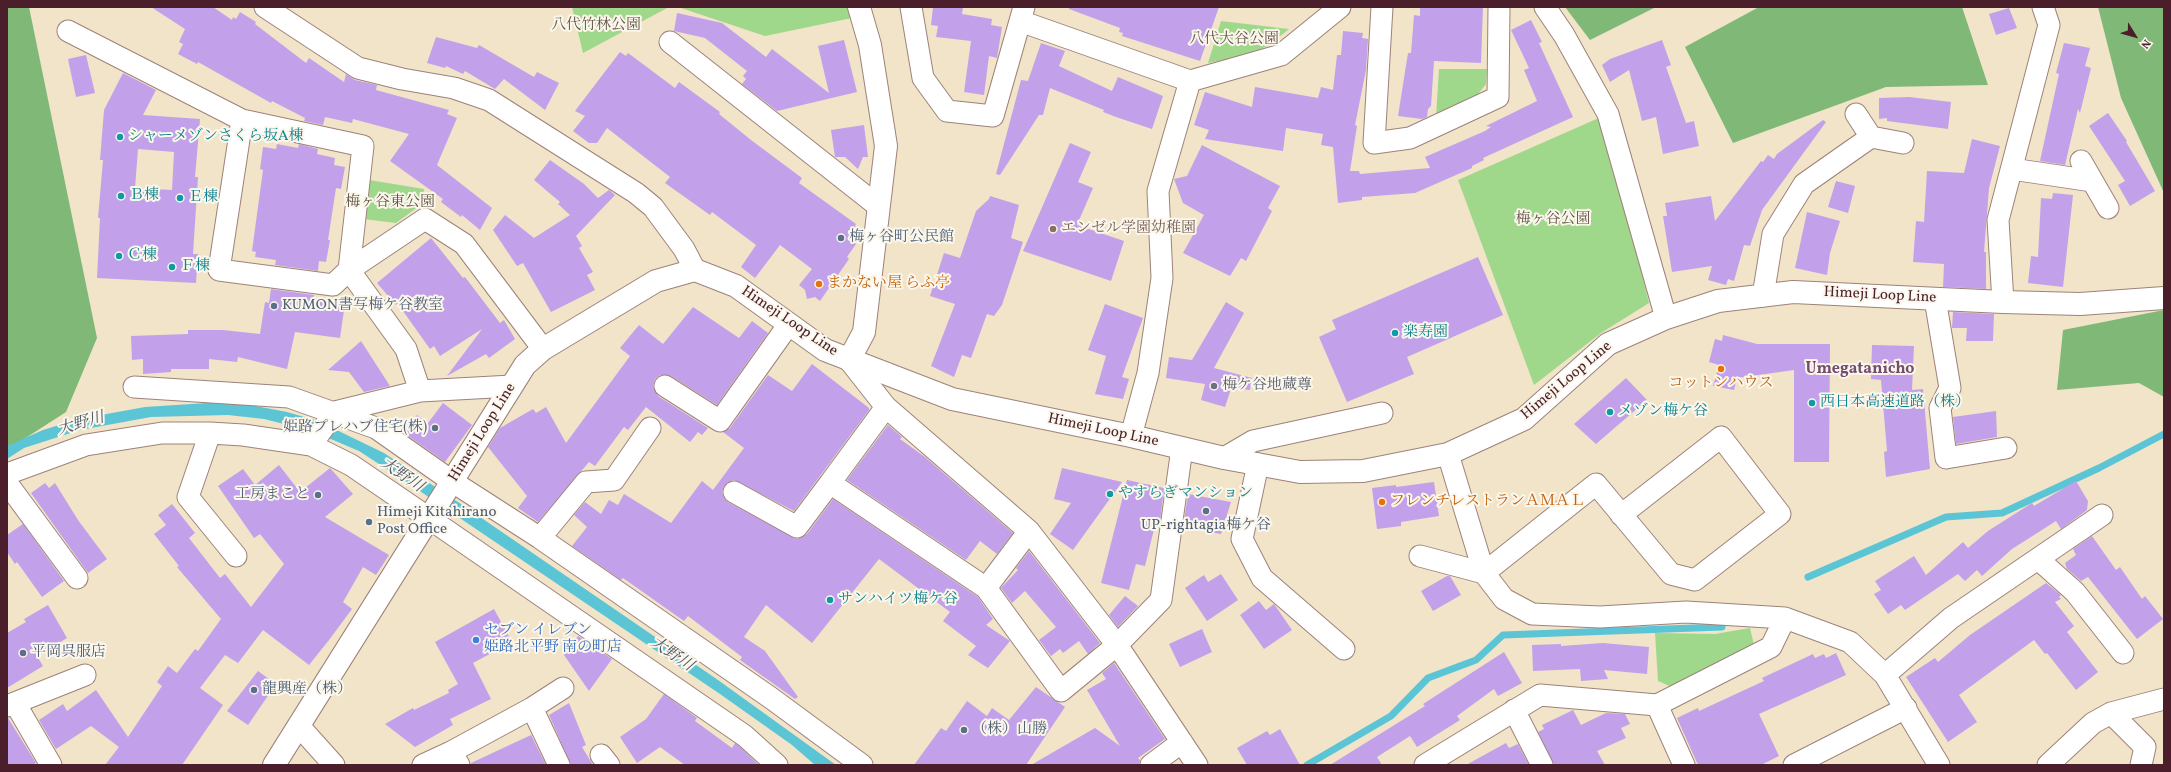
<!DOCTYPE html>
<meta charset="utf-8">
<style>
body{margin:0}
#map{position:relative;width:2171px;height:772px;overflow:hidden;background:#f1e4c8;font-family:Vollkorn,serif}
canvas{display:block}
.frame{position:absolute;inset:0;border:8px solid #4a1f2b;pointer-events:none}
.north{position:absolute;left:2115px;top:16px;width:40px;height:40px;-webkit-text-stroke:3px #fbf7ec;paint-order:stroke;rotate:127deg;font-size:11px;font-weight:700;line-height:16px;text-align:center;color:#4a1f2b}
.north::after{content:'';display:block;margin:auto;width:14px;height:18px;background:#4a1f2b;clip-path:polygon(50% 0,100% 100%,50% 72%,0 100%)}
</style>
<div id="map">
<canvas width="2171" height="772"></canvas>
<div class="frame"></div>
<div class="north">N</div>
</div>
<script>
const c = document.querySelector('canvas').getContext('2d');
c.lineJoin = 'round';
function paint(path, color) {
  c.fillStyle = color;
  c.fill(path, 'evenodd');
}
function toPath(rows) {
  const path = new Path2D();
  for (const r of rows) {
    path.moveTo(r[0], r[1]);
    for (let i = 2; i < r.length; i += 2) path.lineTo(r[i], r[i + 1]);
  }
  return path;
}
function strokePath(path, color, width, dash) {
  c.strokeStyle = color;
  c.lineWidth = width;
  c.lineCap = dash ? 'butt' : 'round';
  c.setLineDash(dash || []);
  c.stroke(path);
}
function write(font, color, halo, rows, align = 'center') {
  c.font = font + ' Vollkorn,"Noto Serif JP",serif';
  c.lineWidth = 4;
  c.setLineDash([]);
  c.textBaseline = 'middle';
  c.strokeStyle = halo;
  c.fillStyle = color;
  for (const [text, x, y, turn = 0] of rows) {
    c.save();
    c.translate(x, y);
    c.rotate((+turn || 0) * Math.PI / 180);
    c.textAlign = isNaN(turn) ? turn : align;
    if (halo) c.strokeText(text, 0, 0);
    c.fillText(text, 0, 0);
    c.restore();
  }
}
const green = toPath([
 [572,7,669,7,583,53],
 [678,7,849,7,852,18,765,36],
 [1221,21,1289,29,1269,45,1246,56,1208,63],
 [1439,69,1487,69,1486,84,1471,103,1436,117],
 [1601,117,1619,180,1649,303,1601,333,1534,385,1458,180],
 [369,180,424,189,422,204,396,223,363,219],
 [1750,628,1754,645,1672,687,1658,681,1655,633,1715,634]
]);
const forest = toPath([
 [7,7,29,7,97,338,66,412,7,450],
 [1565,7,1656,7,1590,40],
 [1759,7,1962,7,1988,85,1886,87,1733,143,1685,47],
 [2098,7,2164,7,2164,193,2121,98],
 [2164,310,2164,397,2139,383,2057,390,2063,330]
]);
const water = toPath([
 [207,403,245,404,287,412,318,421,384,453,464,506,718,680,836,765,815,765,792,745,720,694,405,481,359,451,312,431,264,419,228,415,151,417,80,430,24,448,7,459,7,446,43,430,79,419,145,407]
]);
const stream = toPath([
 [1808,577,1946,517,2002,513,2099,468,2164,434],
 [1307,765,1391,716,1428,678,1476,660,1503,635,1722,627]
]);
const building = toPath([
 [151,7,213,7,232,20,233,17,236,19,240,12,256,22,255,24,306,63,309,58,344,82,346,74,355,80,377,85,376,90,449,110,447,114,457,118,437,165,492,208,480,230,462,215,461,217,441,202,443,199,390,161,409,134,353,119,352,123,325,117,323,125,304,121,305,118,272,101,271,103,198,62,197,64,178,54,183,44,179,42,185,29],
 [933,7,963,7,962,14,992,19,991,25,1002,27,997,58,989,56,984,95,964,92,971,41,936,37,938,26,931,25],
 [1069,7,1219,7,1200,61,1122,36,1123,33,1119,32,1120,28,1069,9],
 [1420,7,1483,7,1481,63,1434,61,1431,106,1428,109,1427,117,1422,119,1398,116,1408,53,1411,53,1414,15,1420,16],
 [2009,8,2017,28,1996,35,1989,14],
 [677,13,722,23,766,57,772,49,829,93,818,46,844,40,857,92,777,111,742,84,746,79,743,76,747,71,705,38,674,31],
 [1531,20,1542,42,1539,43,1573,117,1483,158,1484,160,1472,166,1472,168,1415,193,1362,197,1362,200,1338,203,1333,147,1321,145,1323,134,1286,128,1283,151,1205,139,1209,130,1194,125,1205,92,1252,107,1255,87,1318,98,1321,87,1333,90,1337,55,1341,55,1343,31,1363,33,1362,38,1368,39,1366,70,1355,125,1357,126,1350,171,1359,171,1360,174,1430,168,1425,157,1485,131,1491,127,1486,126,1537,101,1524,70,1529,68,1511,30],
 [436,37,477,48,479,45,534,77,537,72,559,83,545,110,504,79,495,89,465,71,463,74,446,66,445,68,427,63],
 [1662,40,1671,65,1666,67,1686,123,1694,121,1699,146,1663,154,1656,117,1642,121,1629,70,1610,82,1602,65,1610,59],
 [1041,43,1065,51,1059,66,1112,91,1118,77,1163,96,1152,129,1116,117,1103,112,1104,110,1050,88,1043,115,1039,115,1000,175,996,174,1021,80,1028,81],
 [2064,43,2090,48,2085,66,2091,68,2080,113,2078,109,2065,165,2040,161,2059,74,2056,73],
 [620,52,626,56,628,53,675,88,679,82,720,112,719,114,751,140,802,178,799,183,856,224,855,226,860,229,852,241,856,244,847,257,849,259,820,301,815,297,807,299,805,290,799,285,812,269,780,245,755,278,741,267,756,245,712,212,710,215,665,183,670,177,607,128,597,143,589,143,573,131,585,116,575,111],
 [86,55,95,93,76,97,68,59],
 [123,73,156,90,143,115,200,119,195,177,198,177,193,254,198,254,196,283,97,278,100,218,98,218,103,160,100,160,104,110],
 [138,149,174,152,172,190,135,188],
 [1909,97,1951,102,1948,129,1887,121,1887,118,1879,119,1879,98],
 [2108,113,2127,141,2126,142,2155,191,2130,206,2118,185,2125,181,2089,126],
 [1823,120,1826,122,1762,210,1750,246,1744,245,1734,281,1728,279,1726,285,1708,280,1712,266,1672,272,1663,216,1667,216,1665,203,1711,196,1715,221,1761,161,1763,162,1768,155,1774,159,1777,154],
 [864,125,868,157,863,157,858,169,845,157,835,157,831,130],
 [1972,139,2000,146,1989,188,1984,252,1986,252,1986,289,1943,287,1944,264,1913,262,1916,221,1924,222,1927,171,1964,173],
 [1070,143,1091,152,1078,182,1093,188,1077,225,1124,241,1111,281,1023,251],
 [277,144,298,148,299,144,318,149,317,154,335,158,334,165,345,167,341,189,336,188,328,240,330,240,326,262,319,261,318,271,275,265,276,260,255,257,256,252,252,251,263,170,260,169,263,147,276,149],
 [1202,145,1280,186,1268,208,1272,211,1246,261,1241,258,1230,276,1183,253,1204,215,1183,203,1174,179,1187,176],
 [550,160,584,184,598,198,609,190,615,195,576,236,582,246,579,248,593,272,587,275,595,290,551,312,523,263,517,266,493,230,505,215,534,238,570,215,558,204,560,202,534,180],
 [1836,181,1855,186,1848,213,1828,207],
 [2053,193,2073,195,2063,287,2028,283,2031,256,2038,257,2041,198,2052,199],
 [990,196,1019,205,1011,238,1023,242,1002,305,994,316,987,314,971,358,962,355,954,377,931,366,955,304,930,296,944,253,960,258,976,211,989,199],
 [1807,212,1840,221,1830,253,1827,275,1795,268],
 [431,238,463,278,465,277,500,323,504,320,515,339,489,358,486,354,447,376,482,329,440,356,434,346,430,349,398,304,396,305,377,283],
 [1478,257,1503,315,1407,357,1414,374,1347,402,1319,337,1336,329,1332,320],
 [271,289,314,295,313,298,345,303,340,338,295,332,287,369,238,357,237,362,209,359,209,369,171,369,171,372,143,374,143,359,132,360,131,336,188,334,188,330,223,330,260,334,265,302,269,303],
 [1226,302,1244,313,1214,368,1252,378,1250,390,1225,387,1231,389,1225,407,1201,400,1205,384,1166,378,1169,357,1192,360],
 [1105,304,1143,318,1122,377,1129,379,1123,399,1095,394,1106,356,1088,350],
 [693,307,739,338,752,321,768,333,717,405,671,376,660,375,655,379,653,386,658,396,708,428,702,435,698,432,690,442,646,407,628,430,624,427,595,466,589,462,538,522,518,508,527,496,488,447,500,428,533,409,536,413,546,407,566,443,630,356,620,348,639,325,663,344],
 [1953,312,1994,314,1993,341,1966,341,1967,328,1952,328],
 [1723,335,1757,344,1830,344,1829,462,1794,462,1794,370,1737,378,1734,390,1713,386,1719,365,1709,362,1715,339,1722,341],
 [361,341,390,386,364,392,349,372,328,370],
 [1872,345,1914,346,1912,390,1923,389,1930,469,1886,477,1884,452,1887,451,1881,380,1871,379],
 [812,364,869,408,869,410,794,511,734,480,728,482,724,486,722,492,724,498,728,502,797,539,807,534,833,499,978,597,993,619,986,625,1010,641,988,668,968,655,976,646,943,621,950,612,879,559,812,643,766,605,744,637,765,651,798,697,795,699,740,660,742,657,688,616,684,621,623,578,621,580,572,546,587,527,574,515,585,502,601,514,609,500,618,505,624,494,671,523,702,481,713,490,744,448,723,432,730,428,768,375,792,391],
 [1626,378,1647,400,1596,444,1574,424],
 [443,403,472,425,445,462,404,433,417,415,428,423],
 [1996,411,1997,437,1956,444,1953,417],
 [888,425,902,437,900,439,925,457,1013,533,997,554,980,541,966,560,847,480],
 [279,465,300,492,330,468,353,494,325,517,389,555,376,575,363,567,343,602,352,609,329,640,309,665,263,630,238,663,225,655,200,688,223,705,182,765,105,765,119,747,91,726,56,749,39,720,63,704,67,711,96,690,128,737,162,686,157,682,168,666,177,673,195,649,198,651,221,619,177,567,179,566,154,534,166,525,158,515,172,504,195,533,189,538,220,578,225,574,251,607,284,564,260,534,254,538,218,486,243,469,255,485],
 [1062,468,1122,482,1073,550,1050,534,1071,503,1054,499],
 [1127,480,1164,488,1160,522,1156,521,1145,566,1136,564,1129,590,1101,583],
 [2076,481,2088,501,2087,510,2061,529,2056,521,2012,549,1982,576,1977,570,1965,581,1958,574,1905,610,1901,605,1888,614,1874,594,1881,590,1875,581,1914,556,1926,575,1963,542,1968,548,1988,531,2032,503,2034,506],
 [1434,482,1439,516,1401,522,1401,526,1377,529,1372,488,1396,485,1396,487],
 [45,483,49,488,55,483,78,520,107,559,88,573,31,493],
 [1188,494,1231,502,1221,534,1183,527],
 [23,524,64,581,42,597,17,562,15,564,7,552,7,535],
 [2092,536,2116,570,2120,567,2142,599,2145,596,2163,619,2137,639,2088,577,2081,581,2067,569,2065,563,2076,555,2073,549],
 [1029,551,1100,643,1088,654,1079,641,1063,653,1060,649,1051,656,1039,640,1056,627,1025,591,1012,603,1001,588,1018,570,1016,568],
 [1221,574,1238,600,1207,621,1185,588,1204,575,1208,582],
 [1447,576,1450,576,1461,595,1433,611,1421,591],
 [2046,583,2061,595,2059,597,2061,599,2055,602,2074,626,2067,632,2098,672,2076,690,2047,653,2045,654,2034,640,1959,695,1977,722,1948,742,1906,677,1935,658,1938,662,1970,635],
 [1125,596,1138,606,1118,627,1109,615],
 [1259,601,1266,610,1274,604,1292,630,1264,649,1240,615],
 [48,605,67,638,37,656,43,666,7,688,7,633,26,622,24,619],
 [494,609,512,642,473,663,491,699,450,719,453,725,415,747,385,724,413,708,414,710,449,693,448,690,458,684,435,642],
 [1202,629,1212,652,1180,667,1169,644],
 [578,636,612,659,589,691,564,655],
 [1603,643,1649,647,1647,674,1604,670,1608,679,1581,681,1580,669,1533,671,1532,645,1561,644,1561,646],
 [1504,652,1522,683,1498,696,1494,689,1457,716,1460,720,1417,747,1410,736,1377,757,1382,765,1330,765,1425,706,1423,704],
 [1836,653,1846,675,1759,714,1779,756,1761,765,1698,765,1677,718,1698,708,1699,711,1764,681,1762,678,1813,654,1815,658,1824,654,1826,658],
 [1114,663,1165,739,1138,758,1140,760,1139,765,1031,765,1095,728,1120,746,1087,690,1106,679,1102,673],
 [258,671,276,684,248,725,227,711],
 [1036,687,1065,707,1026,765,914,765,941,728,946,731,967,701,987,716,992,708,1009,720],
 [664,694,693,715,697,718,695,721,732,748,735,743,738,745,759,765,685,765,660,747,637,763,620,737,646,719],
 [569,703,586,745,582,747,593,765,571,765,549,715],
 [1573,710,1581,725,1606,713,1625,714,1630,724,1621,728,1626,738,1597,751,1605,765,1554,765,1538,732,1544,729,1542,725],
 [8,718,36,763,32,765,7,765],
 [1280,729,1300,765,1247,765,1237,748,1267,731,1270,735],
 [531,735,546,765,471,765,471,763],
 [1506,743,1509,748,1518,744,1529,765,1466,765]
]);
const minor = toPath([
 [265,7,358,68,402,79,454,88,489,100,636,193,653,207,684,249,695,270],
 [911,7,923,78,947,111,993,116,1024,7],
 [1382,7,1374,143,1410,138,1498,97,1499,7],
 [1545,7,1564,35,1608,114,1666,318],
 [1020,21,1190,81,1281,55,1340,7],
 [68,31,242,120,363,146,349,270,406,349,420,391],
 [670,42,878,206],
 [1856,114,1871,137],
 [242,120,219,270,333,285,349,270,425,219,464,244,543,349],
 [2081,161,2108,208],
 [2012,169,2092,181],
 [1763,296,1773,234,1804,184,1871,137,1903,143],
 [1935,299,1950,388,1940,408,1946,458,2006,448],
 [2003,302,1998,220,2049,25,2043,7],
 [849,360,886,407,1029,531,1117,645,1197,765],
 [665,386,720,421,789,324],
 [134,387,289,397,376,428,453,482,540,538,771,698,862,765],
 [886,407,830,483,986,588,1061,691,1117,645,1161,600,1182,448],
 [210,433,188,497,236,556],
 [1131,436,1148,373,1162,278,1158,191,1190,81],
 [311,445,335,412,420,391,512,386],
 [1448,454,1484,573,1504,599,1532,614,1600,617,1686,612,1785,618,1850,642,1885,675,1939,765],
 [1224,458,1253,441,1382,413],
 [1258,464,1242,539,1262,578,1344,649],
 [7,474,86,445,162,433,210,433,243,435,311,445,351,465,430,519,745,736,777,765],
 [7,483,77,578],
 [734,492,797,527,830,483],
 [540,538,586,482,614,480,650,428],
 [1420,556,1484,573,1596,484,1671,574,1695,580,1780,514,1721,437,1621,515],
 [2038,559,2075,592,2123,653],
 [986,588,1029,531],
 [1885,675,1951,618,2102,515],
 [15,703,51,765],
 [1657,705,1684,765],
 [7,706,85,675],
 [532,708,563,688],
 [1514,710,1542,765],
 [2111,713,2145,747,2141,765],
 [299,726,334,765],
 [451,752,532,708,559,765],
 [601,755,609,765],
 [423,765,451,752,459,765],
 [1151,765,1182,742],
 [1425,765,1540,695,1657,705,1771,647,1785,618],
 [1794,765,1906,708],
 [2048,765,2093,723,2111,713,2164,699]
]);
const tertiary = toPath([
 [849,360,864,332,886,146,870,45,859,7]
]);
const secondary = toPath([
 [274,765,525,365,543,349,656,281,695,270,736,286,825,350,952,399,1131,436,1224,458,1300,472,1363,471,1448,454,1524,419,1608,344,1666,318,1718,301,1793,292,2003,302,2080,304,2164,298]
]);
const markers = [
 [120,137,4,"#0f9aa8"],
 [121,196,4,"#0f9aa8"],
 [180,198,4,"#0f9aa8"],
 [1053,229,4,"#8d6e63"],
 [841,238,4,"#5c6f8a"],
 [119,256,4,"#0f9aa8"],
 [172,267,4,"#0f9aa8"],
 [819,284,4,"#e8710a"],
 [274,306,4,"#5c6f8a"],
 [1395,333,4,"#0f9aa8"],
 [1721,369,4,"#e8710a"],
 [1214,386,4,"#6b7280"],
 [1812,403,4,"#0f9aa8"],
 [1610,412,4,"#0f9aa8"],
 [435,428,4,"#5c6f8a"],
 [1110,494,4,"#0f9aa8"],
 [318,495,4,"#5c6f8a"],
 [1382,502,4,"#e8710a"],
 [1206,511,4,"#5c6f8a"],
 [369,522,4,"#5c6f8a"],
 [830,600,4,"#0f9aa8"],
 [476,640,4,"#3f7fe0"],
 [23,653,4,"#5c6f8a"],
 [254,690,4,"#5c6f8a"],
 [964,730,4,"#5c6f8a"]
];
const parkNames = [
 ["八代竹林公園",596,26],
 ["八代大谷公園",1234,40],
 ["梅ヶ谷東公園",390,203],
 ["梅ヶ谷公園",1553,220]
];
const cultureNames = [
 ["シャーメゾンさくら坂A棟",128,137],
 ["Ｂ棟",129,196],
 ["Ｅ棟",188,198],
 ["Ｃ棟",127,256],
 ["Ｆ棟",180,267],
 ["楽寿園",1403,333],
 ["西日本高速道路（株）",1820,403],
 ["メゾン梅ケ谷",1618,412],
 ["やすらぎマンション",1118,494],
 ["サンハイツ梅ケ谷",838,600]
];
const educationNames = [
 ["エンゼル学園幼稚園",1061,229]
];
const serviceNames = [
 ["梅ヶ谷町公民館",849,238],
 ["KUMON書写梅ケ谷教室",282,306],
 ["姫路プレハブ住宅(株)",427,428,"right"],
 ["工房まこと",310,495,"right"],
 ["Himeji Kitahirano",377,513],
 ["Post Office",377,530],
 ["UP-rightagia梅ケ谷",1206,526,"center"],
 ["平岡呉服店",31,653],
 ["龍興産（株）",262,690],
 ["（株）山勝",972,730]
];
const foodNames = [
 ["まかない屋 らふ亭",827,284],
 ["コットンハウス",1721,384,"center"],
 ["フレンチレストランＡＭＡＬ",1390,502]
];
const streetNames = [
 ["Himeji Loop Line",1880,296,3],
 ["Himeji Loop Line",789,322,34],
 ["Himeji Loop Line",1567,381,-40],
 ["Himeji Loop Line",1103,431,12],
 ["Himeji Loop Line",483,433,-58]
];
const worshipNames = [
 ["梅ケ谷地蔵尊",1222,386]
];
const shopNames = [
 ["セブン イレブン",484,631],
 ["姫路北平野 南の町店",484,648]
];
const neighbourhoodNames = [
 ["Umegatanicho",1860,370]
];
const waterNames = [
 ["大野川",81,425,-16],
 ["大野川",401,476,34],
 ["大野川",671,655,34]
];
paint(green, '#9fd88b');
paint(forest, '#7fb877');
paint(water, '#5bc5d6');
strokePath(stream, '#5bc5d6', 7);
paint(building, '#c2a1ea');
strokePath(minor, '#9e827a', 23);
strokePath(tertiary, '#9e827a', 24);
strokePath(secondary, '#9e827a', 24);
strokePath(minor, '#fff', 21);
strokePath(tertiary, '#fff', 22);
strokePath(secondary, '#fff', 22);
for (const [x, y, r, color] of markers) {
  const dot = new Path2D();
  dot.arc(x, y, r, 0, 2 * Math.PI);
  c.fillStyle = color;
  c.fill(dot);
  strokePath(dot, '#fbf7ec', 1.5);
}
write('15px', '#645648', '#fbf7ec', parkNames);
write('15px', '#0d838f', '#fbf7ec', cultureNames, 'left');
write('15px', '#785e54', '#fbf7ec', educationNames, 'left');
write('15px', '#4e5e75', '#fbf7ec', serviceNames, 'left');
write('15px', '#c56008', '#fbf7ec', foodNames, 'left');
write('15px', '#4a1f2b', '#fbf7ec', streetNames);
write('15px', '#5b616d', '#fbf7ec', worshipNames, 'left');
write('15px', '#366cbe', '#fbf7ec', shopNames, 'left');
write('bold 16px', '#744c6e', '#fbf7ec', neighbourhoodNames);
write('italic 16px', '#505967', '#fbf7ec', waterNames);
</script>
